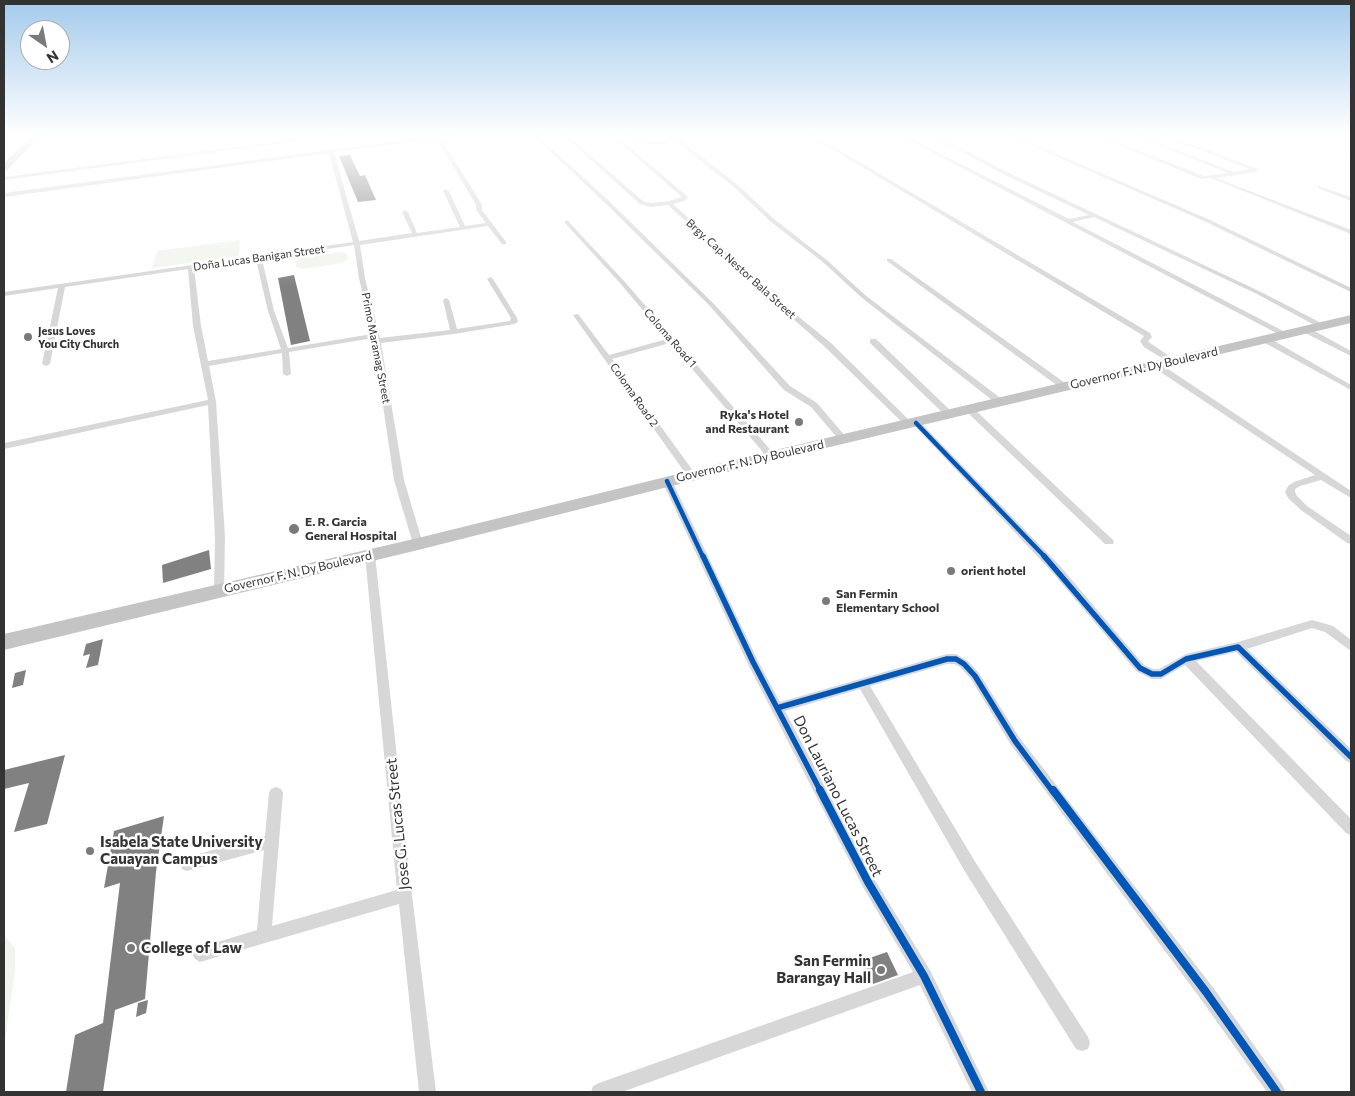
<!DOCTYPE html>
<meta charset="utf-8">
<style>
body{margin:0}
#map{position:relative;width:1355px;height:1096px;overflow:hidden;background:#fff;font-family:Commissioner,sans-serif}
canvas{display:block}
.frame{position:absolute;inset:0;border:5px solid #333;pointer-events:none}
.north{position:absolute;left:20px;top:20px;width:50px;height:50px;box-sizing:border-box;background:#fff;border:1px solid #adadad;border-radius:50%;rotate:147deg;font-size:14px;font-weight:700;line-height:20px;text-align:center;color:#333}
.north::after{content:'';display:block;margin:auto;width:18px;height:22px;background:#7a7a7a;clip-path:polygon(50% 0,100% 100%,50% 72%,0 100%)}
</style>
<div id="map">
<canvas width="1355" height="1096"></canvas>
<div class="frame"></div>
<div class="north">N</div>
</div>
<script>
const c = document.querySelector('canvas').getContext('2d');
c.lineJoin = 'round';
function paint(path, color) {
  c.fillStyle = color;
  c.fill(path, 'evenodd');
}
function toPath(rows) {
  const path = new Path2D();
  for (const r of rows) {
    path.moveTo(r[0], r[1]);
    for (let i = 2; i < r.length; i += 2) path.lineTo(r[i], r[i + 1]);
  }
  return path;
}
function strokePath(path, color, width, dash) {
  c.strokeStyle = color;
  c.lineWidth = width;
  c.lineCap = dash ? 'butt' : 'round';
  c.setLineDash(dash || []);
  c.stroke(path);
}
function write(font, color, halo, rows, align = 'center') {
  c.font = font + ' Commissioner,sans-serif';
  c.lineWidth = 5;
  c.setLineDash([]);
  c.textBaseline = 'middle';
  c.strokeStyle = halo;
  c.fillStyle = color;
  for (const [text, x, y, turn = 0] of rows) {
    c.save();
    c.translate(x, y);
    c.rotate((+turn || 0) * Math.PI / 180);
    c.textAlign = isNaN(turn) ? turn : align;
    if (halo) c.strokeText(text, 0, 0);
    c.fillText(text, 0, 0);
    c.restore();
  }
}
const green = toPath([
 [240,240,239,256,152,268,157,251],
 [340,252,347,254,348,259,342,263,303,269,296,267,296,261,302,258],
 [4,935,15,948,15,972,4,1047]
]);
const building = toPath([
 [350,155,360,176,365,175,376,200,358,202,339,156],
 [294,275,310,341,291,345,278,278],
 [209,550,211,569,163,583,162,565],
 [103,639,98,665,86,668,90,654,83,656,86,644],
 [26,670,23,685,12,688,15,673],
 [65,755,47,824,14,832,29,783,4,789,4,770],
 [164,816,156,872,145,999,115,1010,103,1092,66,1092,75,1035,103,1023,120,883,104,888,114,831],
 [887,952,898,975,873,984,864,960],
 [148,1000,146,1013,136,1017,138,1003]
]);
const street = toPath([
 [340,134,350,134,4,180,4,177,340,134],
 [452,134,462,134,441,138,482,205,482,210,506,242,506,244,502,244,488,226,360,245,365,278,380,338,450,330,443,300,446,298,449,300,457,329,510,321,511,318,487,279,490,277,493,279,517,318,518,322,514,324,454,334,381,343,404,480,423,544,422,546,414,546,413,544,394,480,373,338,289,352,291,374,287,376,283,374,282,353,209,366,216,402,225,537,224,590,223,593,219,594,215,593,214,590,215,537,208,405,4,449,4,443,208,400,193,326,188,269,65,287,50,364,46,366,42,364,58,288,4,296,4,292,353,242,329,153,4,197,4,193,452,134],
 [437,139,476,205,476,210,486,223,465,226,449,191,446,189,443,191,460,227,417,233,408,212,405,210,402,212,412,233,359,241,334,152,437,139],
 [354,245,359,278,372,334,288,348,274,311,262,259,354,245],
 [256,260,268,311,281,349,208,361,201,326,194,268,256,260],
 [532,134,536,134,608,200,713,303,790,386,817,403,846,437,847,439,846,441,840,441,811,407,784,390,709,305,604,202,532,134],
 [562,134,566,134,644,202,651,203,669,201,682,197,610,134,614,134,687,196,688,197,684,201,673,204,778,300,831,343,912,423,916,420,919,421,1060,566,1144,665,1153,669,1159,669,1186,654,1238,642,1312,620,1333,626,1351,640,1351,651,1325,632,1312,628,1247,649,1351,749,1351,763,1346,761,1236,652,1196,661,1351,819,1351,835,1346,833,1185,665,1161,679,1152,679,1136,671,1052,572,913,424,909,427,906,426,825,347,774,302,668,205,651,207,640,204,562,134],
 [630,134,634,134,643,141,649,143,665,141,671,138,667,134,671,134,677,137,739,186,774,219,828,261,865,295,1003,400,1003,404,997,404,861,297,824,263,770,221,735,188,674,140,666,143,649,145,639,143,630,134],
 [807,134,812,134,1150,333,1152,337,1148,341,1150,343,1177,361,1173,363,1170,363,1144,347,1140,341,1144,336,807,134],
 [897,134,902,134,1069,219,1089,215,1003,174,929,134,934,134,1007,172,1261,292,1327,326,1320,328,1257,294,1094,217,1073,222,1291,335,1284,337,897,134],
 [1005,134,1010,134,1208,219,1351,288,1351,292,1204,221,1005,134],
 [1092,134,1097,134,1204,176,1228,173,1131,134,1136,134,1234,172,1250,169,1159,134,1164,134,1258,169,1256,172,1216,178,1351,230,1351,234,1211,178,1201,179,1092,134],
 [1318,186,1351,197,1351,201,1318,188,1318,186],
 [567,220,624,281,774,454,775,456,774,458,768,458,670,343,612,359,696,475,694,477,688,477,573,315,578,314,609,355,667,339,620,283,565,223,564,222,567,220],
 [887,259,891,259,1068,385,1068,389,1062,389,887,261,887,259],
 [1303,328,1309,328,1351,351,1351,356,1303,332,1303,328],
 [1263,338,1269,338,1351,385,1351,390,1263,342,1263,338],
 [870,339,876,339,953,413,953,417,947,417,870,343,870,339],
 [1153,363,1159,363,1351,491,1351,498,1321,480,1300,486,1295,489,1295,492,1297,496,1307,506,1351,536,1351,544,1347,543,1301,510,1288,498,1285,492,1288,486,1294,482,1315,475,1153,367,1153,363],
 [967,408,973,408,1113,540,1114,542,1113,544,1105,544,967,412,967,408],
 [667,478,672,481,758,661,780,702,947,654,956,654,968,661,979,673,1019,737,1212,986,1283,1086,1285,1092,1267,1092,1200,998,1011,745,971,679,960,667,954,664,947,664,870,686,974,860,1088,1037,1090,1043,1088,1049,1082,1051,1076,1049,964,870,860,689,785,711,873,877,930,970,989,1092,972,1092,920,985,622,1092,591,1092,593,1086,599,1083,913,972,863,887,747,662,662,481,667,478],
 [370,551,375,555,412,895,436,1092,419,1092,399,904,200,962,195,959,192,954,195,949,257,930,264,850,187,871,182,869,180,864,182,859,187,857,265,836,269,793,271,789,276,787,281,789,283,793,272,926,397,890,365,555,370,551]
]);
const highway = toPath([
 [34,134,42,134,7,170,4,171,4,163,34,134],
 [1351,315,1351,323,771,461,418,550,4,650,4,634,418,538,771,451,1351,315]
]);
const cyclewayFar2 = toPath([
 [916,423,1045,557],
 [667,481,703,557]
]);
const cyclewayFar1 = toPath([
 [703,556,753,662,821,792],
 [1044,556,1140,668,1152,674,1161,674,1186,659,1238,647,1351,757],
 [777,708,947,659,956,659,964,664,975,676,1015,741,1053,792]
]);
const cycleway = toPath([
 [820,790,868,882,924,976,981,1092],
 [1053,790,1206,992,1277,1092]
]);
const markers = [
 [28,337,5,"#7a7a7a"],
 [799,422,5,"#7a7a7a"],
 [294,529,6,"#7a7a7a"],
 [951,571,5,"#7a7a7a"],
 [826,601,5,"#7a7a7a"],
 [90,851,5,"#7a7a7a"],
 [131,948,5,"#7a7a7a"],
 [881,970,5,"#7a7a7a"]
];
const farStreetnames = [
 ["Doña Lucas Banigan Street",259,258,-8],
 ["Brgy. Cap. Nestor Bala Street",741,269,42],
 ["Coloma Road 1",670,338,49],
 ["Primo Maramag Street",376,348,79],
 ["Coloma Road 2",634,395,55]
];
const farPoinames = [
 ["Jesus Loves",38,331],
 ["You City Church",38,344]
];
const streetNames = [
 ["Governor F. N. Dy Boulevard",1144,368,-13],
 ["Governor F. N. Dy Boulevard",750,461,-13],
 ["Governor F. N. Dy Boulevard",298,572,-13]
];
const poiNames = [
 ["Ryka's Hotel",789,415,"right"],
 ["and Restaurant",789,429,"right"],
 ["E. R. Garcia",305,522],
 ["General Hospital",305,536],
 ["orient hotel",961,571],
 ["San Fermin",836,594],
 ["Elementary School",836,608]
];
const nearStreetnames = [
 ["Don Lauriano Lucas Street",838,796,63],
 ["Jose G. Lucas Street",398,824,-96]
];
const nearPoinames = [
 ["Isabela State University",100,842],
 ["Cauayan Campus",100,859],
 ["College of Law",141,948],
 ["San Fermin",871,961,"right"],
 ["Barangay Hall",871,978,"right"]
];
paint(green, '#f1f5ed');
paint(building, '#818181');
paint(street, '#d7d7d7');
paint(highway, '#c4c4c4');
strokePath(cyclewayFar2, '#0057b8', 4.5);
strokePath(cyclewayFar1, '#0057b8', 5.5);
strokePath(cycleway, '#0057b8', 8);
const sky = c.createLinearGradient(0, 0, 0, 287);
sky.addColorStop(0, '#a3caec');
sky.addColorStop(0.47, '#fff');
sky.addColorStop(1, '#ffffff00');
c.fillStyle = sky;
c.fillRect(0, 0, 1355, 287);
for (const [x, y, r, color] of markers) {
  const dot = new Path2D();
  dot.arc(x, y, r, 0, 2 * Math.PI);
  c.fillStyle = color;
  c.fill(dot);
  strokePath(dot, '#fff', 2);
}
write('11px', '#333', '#fff', farStreetnames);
write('bold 11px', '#333', '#fff', farPoinames, 'left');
write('12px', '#333', '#fff', streetNames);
write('bold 12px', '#333', '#fff', poiNames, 'left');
write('15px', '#333', '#fff', nearStreetnames);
write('bold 15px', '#333', '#fff', nearPoinames, 'left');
</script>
